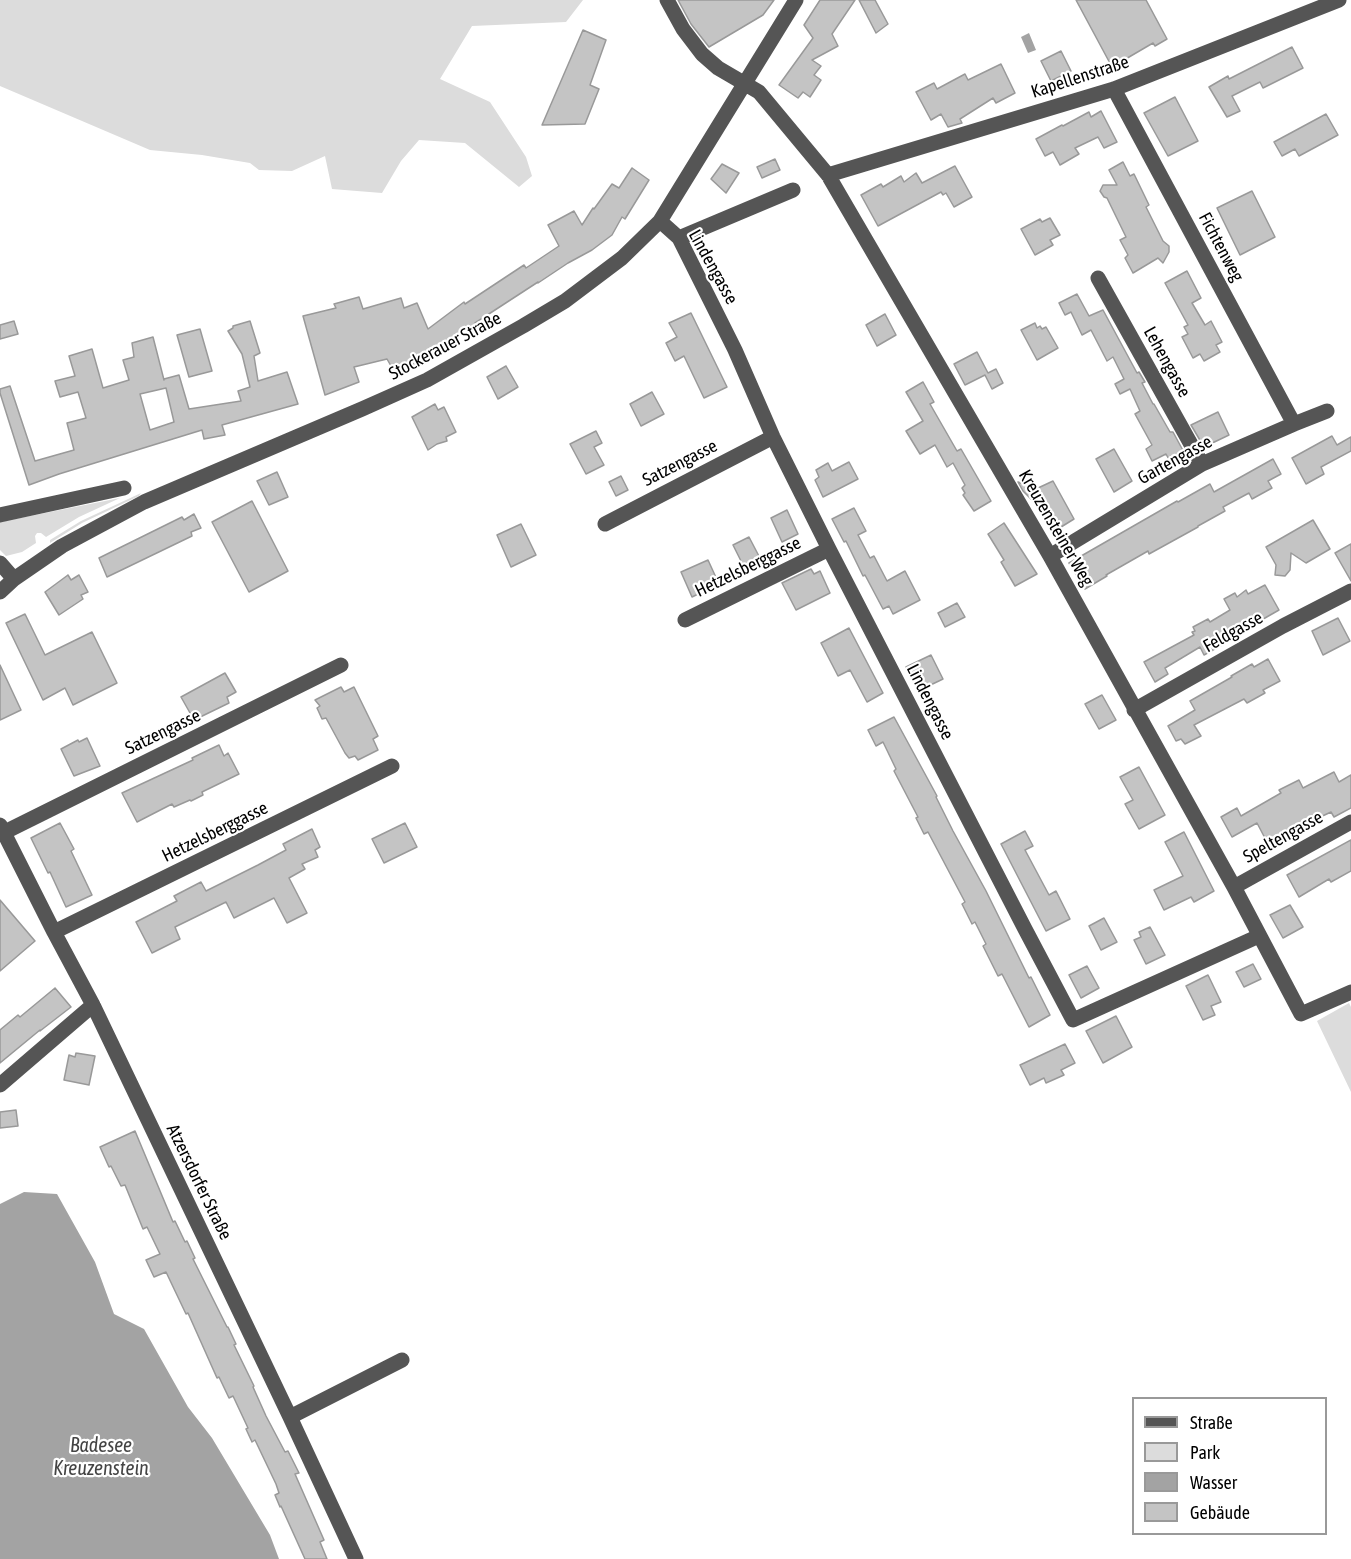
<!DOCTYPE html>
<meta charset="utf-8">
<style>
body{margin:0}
#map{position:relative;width:1351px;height:1559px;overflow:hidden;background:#fff;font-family:"Asap Condensed",sans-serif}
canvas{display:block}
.legend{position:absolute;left:1132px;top:1397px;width:195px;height:138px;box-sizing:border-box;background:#fff;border:2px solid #999;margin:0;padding:8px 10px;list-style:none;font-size:18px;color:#000}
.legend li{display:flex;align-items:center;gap:12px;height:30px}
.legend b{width:30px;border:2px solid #999}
</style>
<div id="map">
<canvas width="1351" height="1559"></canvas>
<ul class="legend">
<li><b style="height:8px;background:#555"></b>Straße</li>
<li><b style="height:16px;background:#dcdcdc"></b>Park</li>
<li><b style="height:16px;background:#a3a3a3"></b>Wasser</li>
<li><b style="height:16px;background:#c4c4c4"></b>Gebäude</li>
</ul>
</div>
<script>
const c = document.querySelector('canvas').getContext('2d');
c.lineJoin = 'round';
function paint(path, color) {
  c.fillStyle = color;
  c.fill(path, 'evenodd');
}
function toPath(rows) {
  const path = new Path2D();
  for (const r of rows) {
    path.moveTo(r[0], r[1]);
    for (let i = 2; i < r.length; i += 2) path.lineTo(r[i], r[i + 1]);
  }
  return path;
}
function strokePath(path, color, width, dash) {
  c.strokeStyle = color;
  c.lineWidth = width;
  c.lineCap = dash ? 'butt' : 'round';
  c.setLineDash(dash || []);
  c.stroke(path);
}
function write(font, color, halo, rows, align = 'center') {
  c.font = font + ' "Asap Condensed",sans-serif';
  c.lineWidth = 4.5;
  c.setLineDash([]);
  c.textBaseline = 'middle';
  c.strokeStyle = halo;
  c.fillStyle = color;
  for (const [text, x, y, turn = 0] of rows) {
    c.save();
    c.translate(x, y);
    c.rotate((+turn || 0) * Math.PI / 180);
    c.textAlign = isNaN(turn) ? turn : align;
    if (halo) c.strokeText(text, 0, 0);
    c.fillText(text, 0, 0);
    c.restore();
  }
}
const green = toPath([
 [0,0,583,0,566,22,472,26,440,79,490,102,526,157,532,176,519,187,465,143,419,140,401,161,382,193,332,189,325,156,292,171,259,170,250,163,202,155,150,150,0,86],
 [141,493,139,496,82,523,50,543,50,540,81,521],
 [120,498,79,517,46,537,41,533,37,533,35,536,36,543,22,552,6,556,0,550,0,522],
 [1349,1003,1351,1007,1351,1092,1317,1021]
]);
const water = toPath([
 [1029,33,1036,50,1028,53,1021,37],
 [24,1192,57,1194,95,1262,114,1314,144,1329,188,1407,212,1438,270,1535,279,1559,0,1559,0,1204]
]);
const building = toPath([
 [678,0,774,0,763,15,709,47,691,24,678,0],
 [820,0,855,0,832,34,838,46,812,60,821,66,814,75,821,80,810,97,803,92,798,98,779,85,813,38,804,25,820,0],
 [859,0,875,0,888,24,876,33,859,0],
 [1076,0,1146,0,1167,39,1155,46,1153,43,1112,67,1076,0],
 [583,30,606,40,590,85,599,89,585,124,542,125,583,30],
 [1292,47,1303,68,1263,88,1260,82,1232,96,1240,111,1227,117,1209,87,1228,76,1229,79,1292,47],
 [1061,51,1071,71,1051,81,1041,61,1061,51],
 [1001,64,1015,93,996,103,993,98,960,119,962,123,948,127,941,114,931,120,916,92,934,83,937,89,965,74,968,80,1001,64],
 [1175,97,1198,141,1168,156,1144,113,1175,97],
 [1101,111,1117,142,1104,148,1098,137,1075,148,1079,154,1060,165,1053,152,1045,156,1036,139,1062,125,1063,126,1089,112,1091,117,1101,111],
 [1326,114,1338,135,1299,156,1295,149,1282,156,1274,142,1326,114],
 [775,159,780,170,762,178,757,167,775,159],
 [1123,162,1130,176,1134,174,1149,205,1146,207,1163,241,1169,246,1169,252,1163,263,1158,258,1133,273,1125,258,1128,255,1120,240,1126,237,1107,198,1104,197,1100,191,1103,185,1117,185,1109,170,1123,162],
 [722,164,739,173,726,193,711,179,722,164],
 [955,166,972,197,954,207,946,193,943,195,941,192,878,226,861,195,881,184,883,187,901,176,904,182,916,173,922,183,955,166],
 [632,168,649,180,625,219,622,217,612,235,592,250,568,263,538,283,538,282,475,323,476,324,456,338,455,336,417,360,418,362,395,373,387,359,354,367,359,382,325,395,303,316,336,308,334,304,359,297,363,309,401,298,404,308,417,303,428,329,464,302,465,304,524,265,526,268,559,246,548,225,574,211,582,225,593,208,594,209,612,184,619,188,632,168],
 [1252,191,1275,237,1240,255,1217,208,1252,191],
 [1050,218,1060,235,1050,240,1053,245,1035,255,1021,229,1040,219,1042,222,1050,218],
 [1187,271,1201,298,1192,303,1205,325,1211,321,1222,342,1216,345,1220,352,1204,361,1200,354,1193,358,1182,337,1188,334,1184,327,1188,325,1165,283,1187,271],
 [1077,294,1089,316,1103,310,1137,373,1139,372,1145,382,1142,383,1153,404,1154,404,1170,432,1173,432,1186,456,1183,458,1184,461,1173,467,1166,454,1152,461,1146,449,1152,445,1135,414,1140,411,1130,389,1120,394,1115,384,1124,379,1113,357,1107,361,1091,330,1082,335,1071,312,1065,315,1059,303,1077,294],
 [691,313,727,387,704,398,684,356,675,361,666,343,677,337,669,323,691,313],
 [885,314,896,335,877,346,866,325,885,314],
 [14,321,18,334,0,339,0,325,14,321],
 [250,321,260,353,254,356,258,381,287,372,298,404,222,425,225,435,204,439,202,430,59,474,29,485,0,393,0,389,10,386,35,461,74,450,67,423,86,418,78,392,60,397,55,381,75,376,69,356,92,349,103,388,129,380,123,360,134,357,132,343,153,337,164,380,164,379,179,375,189,409,241,401,238,391,250,387,242,354,228,331,233,328,233,326,250,321],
 [166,388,174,422,150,430,140,394,166,388],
 [1035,323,1037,328,1040,326,1042,329,1046,327,1058,348,1037,360,1021,330,1035,323],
 [200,329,212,371,189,377,177,335,200,329],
 [977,352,988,373,996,369,1003,383,992,389,985,375,965,385,954,364,977,352],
 [506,366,518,387,498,399,487,377,506,366],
 [923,382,934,402,930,404,957,451,961,449,991,501,974,511,963,495,965,493,962,488,965,485,953,463,947,467,935,445,920,454,906,431,923,421,906,392,923,382],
 [652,392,664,414,641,426,630,404,652,392],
 [435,404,438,410,444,407,456,432,446,437,447,441,437,444,428,450,412,417,435,404],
 [1218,412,1229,435,1204,447,1191,425,1218,412],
 [596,431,602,443,594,447,604,465,586,474,570,444,596,431],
 [1332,436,1337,445,1351,437,1351,451,1321,467,1324,474,1306,484,1292,458,1332,436],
 [1114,449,1132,481,1114,492,1096,459,1114,449],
 [1273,459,1281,474,1268,481,1272,488,1252,499,1249,493,1223,507,1225,511,1198,526,1198,527,1149,554,1148,551,1106,575,1107,576,1085,589,1069,563,1177,501,1178,502,1210,484,1214,492,1273,459],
 [849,462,858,479,823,497,815,480,819,477,816,470,828,463,832,471,849,462],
 [277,472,288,497,269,505,257,481,277,472],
 [621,476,628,490,616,496,609,482,621,476],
 [1053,481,1074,519,1053,532,1037,501,1033,501,1023,491,1018,482,1038,488,1053,481],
 [252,501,288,571,249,592,212,522,252,501],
 [854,508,866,531,858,535,870,558,874,556,887,581,905,571,920,600,893,614,889,606,883,609,865,575,863,576,846,541,844,542,832,519,854,508],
 [787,510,798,534,782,542,771,518,787,510],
 [194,514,201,528,191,532,192,536,107,577,99,558,182,517,184,520,194,514],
 [1313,520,1330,549,1306,563,1291,553,1290,570,1285,576,1275,575,1276,565,1266,547,1313,520],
 [1004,523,1037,574,1015,586,1001,562,1004,560,988,534,1004,523],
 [521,524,536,555,511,567,497,535,521,524],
 [749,537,761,560,745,569,733,545,749,537],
 [1351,544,1351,581,1335,553,1351,544],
 [708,560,719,584,692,597,681,572,708,560],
 [811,569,814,574,820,571,830,593,796,610,782,583,811,569],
 [68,575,71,580,79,575,88,592,81,595,83,599,59,615,45,592,68,575],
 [1265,585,1279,610,1251,626,1252,628,1204,655,1200,647,1165,668,1168,674,1155,682,1144,662,1194,635,1192,632,1195,631,1193,627,1208,619,1210,622,1230,610,1224,599,1235,593,1237,597,1246,590,1248,594,1265,585],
 [957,603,965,617,945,627,938,613,957,603],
 [25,614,45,655,92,632,117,683,73,705,65,688,43,700,6,623,25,614],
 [1338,618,1350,641,1323,655,1312,631,1338,618],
 [849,628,883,693,867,702,850,670,838,676,821,643,849,628],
 [931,655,943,679,918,691,906,667,931,655],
 [1268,659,1280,681,1263,690,1265,693,1247,703,1244,699,1194,725,1201,736,1185,744,1181,739,1176,741,1168,726,1195,710,1190,701,1232,677,1231,676,1252,664,1254,667,1268,659],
 [0,665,21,710,0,720,0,665],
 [225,673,236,692,227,697,229,703,194,720,181,697,225,673],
 [341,687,344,692,354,687,378,736,373,739,378,750,358,760,355,756,349,758,345,753,326,718,322,719,317,708,320,706,315,700,341,687],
 [1102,695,1116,720,1099,729,1085,704,1102,695],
 [894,717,937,796,936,797,953,831,986,891,1029,978,1031,977,1050,1015,1029,1027,1002,974,998,976,983,946,986,944,975,922,972,924,962,904,965,902,928,832,924,834,916,818,918,817,894,771,896,769,883,742,876,746,868,730,894,717],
 [87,738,100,766,74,776,61,749,78,740,79,742,87,738],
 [219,745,224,756,228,753,239,774,202,792,203,795,191,801,190,800,174,807,172,804,137,822,122,793,193,760,192,758,219,745],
 [1139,767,1165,815,1139,829,1125,804,1133,800,1120,777,1139,767],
 [1334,772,1339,782,1351,775,1351,808,1334,817,1331,812,1267,842,1257,823,1232,837,1221,817,1237,808,1241,816,1281,793,1279,790,1299,780,1303,788,1334,772],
 [60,823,74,849,71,851,92,895,66,907,50,872,48,873,31,838,60,823],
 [405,823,417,847,384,863,372,839,405,823],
 [312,829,320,847,315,850,318,857,302,864,305,869,289,878,307,913,287,923,274,898,234,918,226,902,175,927,180,939,152,953,136,922,177,901,174,896,201,882,206,891,258,865,286,850,283,844,312,829],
 [1025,831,1033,846,1025,850,1049,895,1056,891,1070,919,1046,931,1001,844,1025,831],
 [1184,832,1214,891,1194,902,1191,897,1164,910,1154,890,1183,876,1165,842,1184,832],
 [1351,840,1351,871,1331,882,1329,879,1299,897,1287,875,1351,840],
 [0,900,35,941,0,971,0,900],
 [1290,905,1303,927,1283,938,1270,915,1290,905],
 [1104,918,1117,942,1101,950,1089,926,1104,918],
 [1150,927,1165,955,1146,964,1134,940,1141,937,1139,932,1150,927],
 [1253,964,1261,979,1244,987,1236,972,1253,964],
 [1087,966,1099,988,1081,998,1069,975,1087,966],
 [1208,975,1221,1002,1211,1006,1215,1015,1203,1020,1186,986,1208,975],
 [55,988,71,1007,40,1031,40,1030,0,1063,0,1030,18,1015,20,1017,55,988],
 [1116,1016,1132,1047,1103,1063,1086,1031,1116,1016],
 [1065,1044,1075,1063,1061,1070,1064,1075,1046,1083,1044,1078,1030,1085,1020,1065,1065,1044],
 [76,1053,95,1056,89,1085,64,1080,69,1055,75,1057,76,1053],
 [16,1110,18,1126,0,1128,0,1112,16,1110],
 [135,1131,173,1222,175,1221,185,1242,187,1241,195,1258,193,1259,227,1327,228,1327,236,1344,234,1345,254,1386,253,1387,266,1416,285,1452,288,1451,299,1473,295,1474,324,1540,320,1542,327,1559,305,1559,281,1506,280,1507,275,1495,279,1493,276,1484,255,1440,252,1442,246,1429,248,1428,233,1396,229,1398,219,1377,217,1378,188,1313,186,1314,166,1272,154,1277,146,1260,160,1254,147,1227,143,1229,125,1185,121,1186,111,1166,109,1167,100,1147,135,1131]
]);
const minor = toPath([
 [667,0,683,29,702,54,718,68,759,92,828,175,1050,556,1234,887,1301,1014,1351,992],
 [1114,89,1294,424],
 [828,175,1114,89,1339,0],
 [660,221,679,238,735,350,773,437,829,549,1025,929,1073,1020,1259,936],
 [679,238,793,190],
 [1098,278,1202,464],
 [0,515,124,488],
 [605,524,773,437],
 [1050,556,1202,464,1294,424,1327,411],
 [0,563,14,579],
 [0,592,14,579,62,546,144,502,362,409,427,380,523,326,565,301,622,258,660,221,796,0],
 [685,620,829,549],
 [1134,710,1283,626,1351,591],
 [0,825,54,932,93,1005,290,1417,356,1559],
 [3,833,341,665],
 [1234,887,1351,822],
 [54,932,392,766],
 [0,1085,93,1005],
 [290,1417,402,1360]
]);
const streetNames = [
 ["Kapellenstraße",1080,77,-18],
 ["Fichtenweg",1221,247,62],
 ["Lindengasse",713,267,61],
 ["Stockerauer Straße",445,346,-28],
 ["Lehengasse",1167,362,61],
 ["Gartengasse",1175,460,-29],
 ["Satzengasse",680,463,-27],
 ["Kreuzensteiner Weg",1056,528,60],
 ["Hetzelsberggasse",748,567,-26],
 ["Feldgasse",1233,632,-29],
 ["Lindengasse",930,702,63],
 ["Satzengasse",163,732,-26],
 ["Hetzelsberggasse",215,832,-26],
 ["Speltengasse",1283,837,-29],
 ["Atzersdorfer Straße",199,1182,64]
];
const waterNames = [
 ["Badesee",101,1446],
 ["Kreuzenstein",101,1469]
];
paint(green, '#dcdcdc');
paint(water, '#a3a3a3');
paint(building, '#c4c4c4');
strokePath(building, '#999', 1.5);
strokePath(minor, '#555', 15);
write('18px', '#000', '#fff', streetNames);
write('italic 20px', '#444', '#fff', waterNames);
</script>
